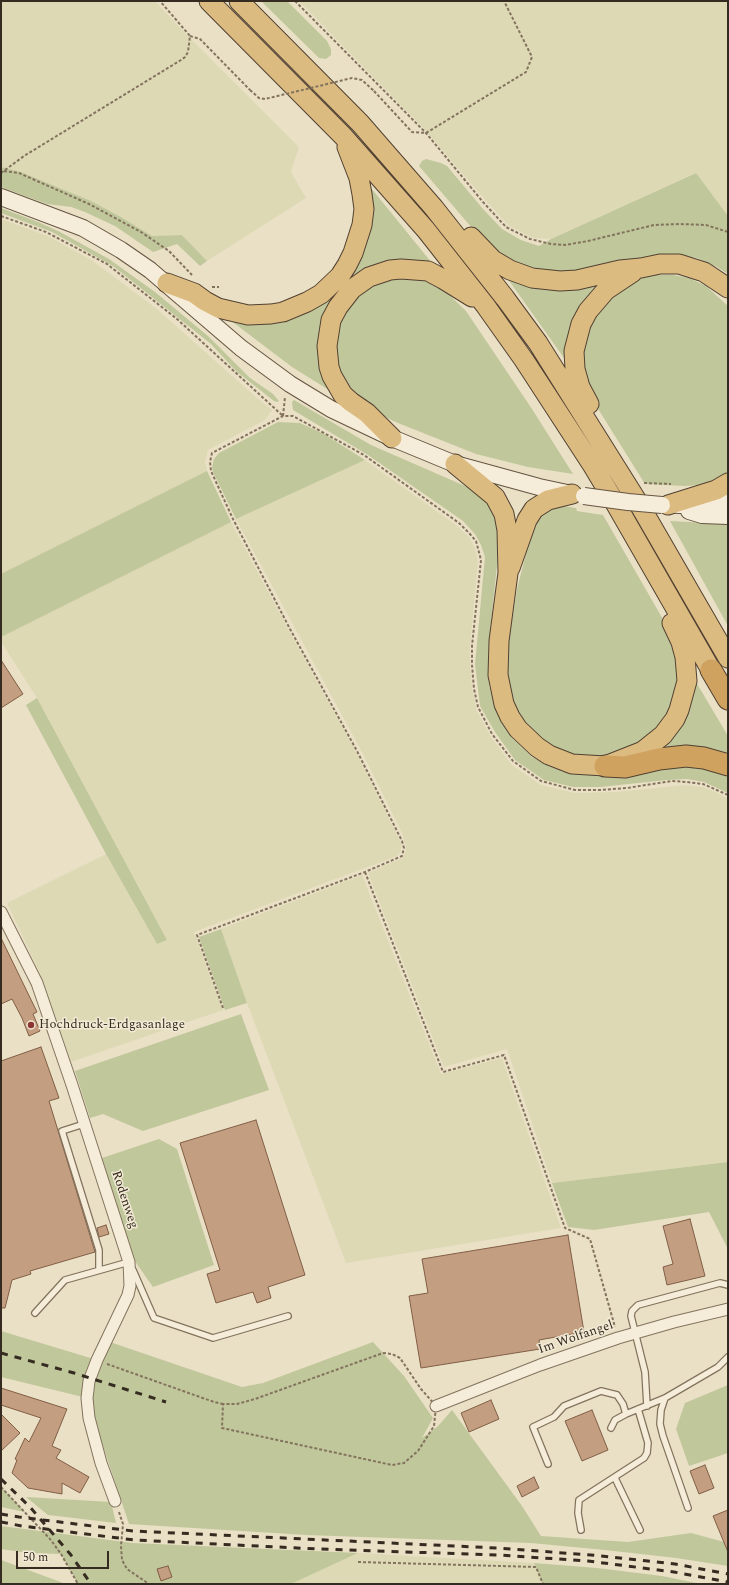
<!DOCTYPE html>
<style>
body{margin:0}
#map{position:relative;width:729px;height:1585px;overflow:hidden;background:#eae0c6;font-family:Spectral,serif}
canvas{display:block}
.frame{position:absolute;inset:0;border:2px solid #352b20;pointer-events:none}
.scale{position:absolute;left:16px;top:1551px;width:93px;height:18px;box-sizing:border-box;border:2px solid #352b20;border-top:0;padding-left:5px;font-size:12px;line-height:14px;white-space:nowrap;color:#352b20;-webkit-text-stroke:3px #f2ead5;paint-order:stroke}
</style>
<div id="map">
<canvas width="729" height="1585"></canvas>
<div class="frame"></div>
<div class="scale">50 m</div>
</div>
<script>
const c = document.querySelector('canvas').getContext('2d');
c.lineJoin = 'round';
function paint(path, color) {
  c.fillStyle = color;
  c.fill(path, 'evenodd');
}
function toPath(rows) {
  const path = new Path2D();
  for (const r of rows) {
    path.moveTo(r[0], r[1]);
    for (let i = 2; i < r.length; i += 2) path.lineTo(r[i], r[i + 1]);
  }
  return path;
}
function strokePath(path, color, width, dash) {
  c.strokeStyle = color;
  c.lineWidth = width;
  c.lineCap = dash ? 'butt' : 'round';
  c.setLineDash(dash || []);
  c.stroke(path);
}
function write(font, color, halo, rows, align = 'center') {
  c.font = font + ' Spectral,serif';
  c.lineWidth = 3;
  c.setLineDash([]);
  c.textBaseline = 'middle';
  c.strokeStyle = halo;
  c.fillStyle = color;
  for (const [text, x, y, turn = 0] of rows) {
    c.save();
    c.translate(x, y);
    c.rotate((+turn || 0) * Math.PI / 180);
    c.textAlign = isNaN(turn) ? turn : align;
    if (halo) c.strokeText(text, 0, 0);
    c.fillText(text, 0, 0);
    c.restore();
  }
}
const farmland = toPath([
 [1,1,155,1,184,32,299,147,291,172,306,198,207,261,182,235,152,236,121,217,91,201,21,172,1,167],
 [299,1,728,1,728,216,695,173,551,239,533,238,509,226,486,201,425,130],
 [1,219,48,236,93,261,157,309,257,398,272,410,265,420,208,450,205,462,207,471,231,522,295,642,355,750,401,843,401,851,397,856,194,932,223,1010,71,1062,39,971,7,903,106,854,157,944,167,940,37,698,1,642],
 [365,460,456,525,469,537,475,548,478,561,470,646,470,665,472,689,477,711,491,737,512,765,541,785,575,793,615,792,685,785,703,787,718,793,728,799,728,1162,552,1183,507,1049,444,1067,368,873,402,858,406,852,406,846,401,831,364,756,236,519],
 [362,875,441,1074,502,1058,561,1228,346,1263,247,1003,221,929],
 [358,1553,534,1563,543,1584,291,1584]
]);
const green = toPath([
 [261,1,287,1,327,41,331,49,331,55,326,59,319,58],
 [426,159,441,163,447,166,483,209,502,229,521,240,539,246,551,239,696,173,728,216,728,274,717,267,697,258,674,254,652,255,586,271,540,274,497,254,478,235,419,166,422,161],
 [1,167,21,172,91,201,121,217,152,236,182,235,207,261,200,266,177,244,153,252,115,226,85,212,71,207,47,204,1,187],
 [371,188,432,263,407,259,393,260,341,292,332,392,292,367,230,320,320,301,370,197],
 [1,208,38,222,60,232,109,259,155,292,208,336,250,378,273,394,279,401,277,402,274,401,260,390,236,371,211,344,113,266,52,232,1,213],
 [396,275,420,278,441,287,466,311,532,409,573,474,528,467,476,454,393,421,357,401,334,361,334,329,359,290],
 [505,275,603,280,566,359,564,358],
 [655,275,673,275,689,278,706,286,728,306,728,472,722,477,703,485,684,486,645,484,595,404,582,373,584,337,599,306,638,279],
 [294,400,371,445,465,486,481,496,490,504,495,515,500,536,489,642,488,669,489,685,494,703,501,722,513,739,532,757,551,767,578,774,604,775,672,764,728,772,728,793,704,782,687,779,667,780,600,787,573,787,544,780,515,760,495,732,480,706,475,664,485,557,481,545,475,534,463,521,368,455,293,410,292,402],
 [278,422,300,423,324,434,365,460,236,519,213,472,212,467,214,459,219,453],
 [207,471,231,522,1,637,1,574],
 [563,506,576,508,577,511,603,515,668,628,676,645,680,681,668,718,640,746,608,757,574,756,555,749,542,741,522,719,514,706,506,675,506,657,517,589,534,522,545,508],
 [670,521,728,524,728,626],
 [696,682,728,736,728,757,657,751,694,683],
 [37,698,167,940,157,944,106,854,26,705],
 [221,929,247,1003,225,1010,199,937],
 [241,1014,269,1090,143,1131,103,1114,90,1118,75,1071],
 [159,1139,177,1149,214,1265,153,1287,134,1260,102,1158],
 [728,1162,728,1249,709,1212,594,1230,568,1227,552,1183],
 [1,1331,97,1360,107,1341,242,1387,263,1383,373,1342,404,1376,433,1418,422,1438,438,1426,452,1410,522,1506,541,1536,628,1542,691,1533,728,1543,728,1566,676,1558,605,1550,531,1543,306,1535,129,1524,87,1398,1,1377],
 [728,1385,728,1453,689,1466,676,1429,685,1403],
 [1,1487,25,1512,1,1507],
 [26,1497,111,1502,116,1523,48,1515],
 [1,1526,133,1543,358,1553,291,1584,78,1584,61,1554,29,1553,1,1549],
 [1,1560,66,1584,1,1584],
 [534,1563,597,1568,662,1576,701,1584,543,1584]
]);
const building = toPath([
 [1,660,23,694,1,708,1,660],
 [1,938,37,1012,33,1014,40,1031,29,1036,22,1018,12,999,1,1004,1,938],
 [41,1047,59,1098,49,1101,95,1252,30,1271,31,1274,12,1280,5,1308,1,1308,1,1061,41,1047],
 [256,1120,305,1275,268,1287,271,1298,257,1303,253,1292,216,1303,207,1274,220,1270,180,1143,256,1120],
 [690,1219,705,1276,667,1285,663,1267,673,1264,663,1226,690,1219],
 [106,1225,109,1234,99,1237,97,1228,106,1225],
 [568,1235,584,1332,539,1340,540,1349,421,1368,409,1296,428,1293,422,1259,568,1235],
 [1,1388,67,1409,52,1446,61,1450,56,1458,89,1477,80,1493,62,1483,62,1494,28,1488,12,1473,17,1460,15,1459,25,1438,29,1442,41,1418,1,1405,1,1388],
 [491,1400,499,1419,469,1432,461,1413,491,1400],
 [592,1410,608,1450,582,1461,565,1421,592,1410],
 [1,1414,20,1433,1,1451,1,1414],
 [705,1465,714,1488,699,1494,690,1471,705,1465],
 [534,1477,539,1488,522,1497,517,1486,534,1477],
 [728,1510,728,1552,713,1516,728,1510],
 [168,1566,172,1577,161,1581,157,1569,168,1566]
]);
const path = toPath([
 [295,1,426,133,483,202,506,227,530,239,551,244,565,245,588,241,654,225,679,224,706,225,728,232],
 [190,36,200,39,250,90],
 [374,91,412,132,426,133,526,72,532,57,504,1],
 [4,171,19,173,89,204,141,232,169,251,192,275],
 [1,173,24,156,181,60,185,57,188,52,190,36,160,1],
 [1,216,46,232,107,264,177,319,283,416],
 [212,287,219,287],
 [283,416,285,397],
 [644,483,671,484],
 [365,872,443,1072,504,1055,565,1228,590,1239,615,1327],
 [223,1008,197,935,365,872,402,856,404,848,402,841,357,751,290,629,233,519,211,471,210,462,212,453,283,416,293,416,364,455,459,523,470,534,476,541,481,560,472,646,472,665,474,689,478,707,492,734,513,761,541,781,575,790,601,790,627,788,672,781,687,782,703,784,728,795],
 [383,1353,392,1354,400,1358,421,1389,436,1406,434,1426,418,1451,404,1463,392,1465,222,1428,223,1404,237,1404,255,1399,383,1353],
 [107,1364,214,1402,223,1404],
 [1,1487,50,1539,61,1554,78,1584],
 [119,1512,123,1524,121,1546,122,1560,127,1569,149,1584],
 [358,1562,536,1567,543,1584]
]);
const service = toPath([
 [84,1124,62,1131,99,1250,99,1270],
 [133,1270,154,1318,213,1338,288,1316],
 [35,1313,65,1280,129,1262],
 [647,1406,645,1372,631,1316,632,1311,638,1305,720,1283,728,1285],
 [611,1428,615,1420,626,1414],
 [548,1464,533,1427,554,1417,564,1406,601,1391,617,1395,623,1404,626,1414,665,1398],
 [615,1478,640,1530],
 [688,1508,663,1436,660,1424,661,1410,665,1398,718,1367,728,1357],
 [581,1530,578,1513,579,1500,644,1458,647,1453,648,1443,638,1409]
]);
const minor = toPath([
 [1,912,37,983,72,1085,129,1262,130,1286,128,1295,97,1360,89,1381,87,1398,89,1418,101,1463,115,1501],
 [436,1406,540,1365,618,1338,674,1322,728,1309]
]);
const secondary = toPath([
 [1,197,83,228,121,250,150,270,241,348,290,384,331,409,392,438,455,464,539,487,572,494],
 [678,505,697,505,728,502],
 [689,511,702,515,728,516]
]);
const trunk = toPath([
 [209,1,343,136,426,230,485,305,524,360,593,466,614,501,711,670],
 [239,1,360,123,434,208,505,298,538,343,639,504,728,658],
 [471,237,493,260,510,270,532,278,560,281,577,280,620,270,641,268,660,264,679,264,704,272,728,288],
 [167,283,194,293,205,301,218,308,248,315,271,314,283,312,307,302,321,294,340,276,347,265,353,253,362,225,364,209,362,194,359,178,347,147],
 [589,404,580,387,575,369,574,351,581,324,588,311,606,290,633,272],
 [392,438,367,413,351,402,343,395,332,376,329,367,327,346,331,320,338,307,352,289,369,277,390,270,401,269,428,271,443,279,472,297],
 [455,464,495,497,504,514,507,530,508,573,499,641,498,675,504,704,510,717,518,729,537,747,549,755,572,764,605,766,643,751,663,735,675,719,679,710,687,681,685,657,681,642,672,623],
 [668,505,716,490,728,483],
 [510,568,527,520,534,509,548,500,572,494]
]);
const motorway = toPath([
 [711,670,728,699],
 [605,766,625,767,659,759,686,756,704,758,728,765]
]);
const rail = toPath([
 [1,1353,74,1373,166,1402],
 [1,1479,30,1507,71,1555,91,1584],
 [1,1514,19,1517,133,1531,497,1548,591,1555,675,1564,728,1574],
 [1,1522,22,1526,134,1540,318,1549,498,1555,588,1561,674,1572,728,1582]
]);
const pathBridge = toPath([
 [250,90,259,98,265,99,352,78,362,80,374,91]
]);
const secondaryBridge = toPath([
 [584,496,628,502,662,505]
]);
const markers = [
 [31,1025,4,"#8c3634"]
];
const poiNames = [
 ["Hochdruck-Erdgasanlage",39,1025]
];
const streetNames = [
 ["Rodenweg",124,1200,72],
 ["Im Wolfangel",576,1338,-19]
];
paint(farmland, '#ded9b5');
paint(green, '#c0c79b');
paint(building, '#c49e80');
strokePath(building, '#805e46', 1);
strokePath(service, '#83735e', 8);
strokePath(minor, '#83735e', 13);
strokePath(secondary, '#655441', 18);
strokePath(trunk, '#514132', 21);
strokePath(motorway, '#514132', 23);
strokePath(path, '#83735e', 2, [3, 2]);
strokePath(service, '#f5edd9', 5.5);
strokePath(minor, '#f5edd9', 11);
strokePath(secondary, '#f5edd9', 16);
strokePath(trunk, '#dcbb81', 19);
strokePath(motorway, '#d0a260', 21);
strokePath(rail, '#352b20', 3, [7, 7]);
strokePath(secondaryBridge, '#655441', 18, []);
strokePath(pathBridge, '#83735e', 2, [3, 2]);
strokePath(secondaryBridge, '#f5edd9', 16);
for (const [x, y, r, color] of markers) {
  const dot = new Path2D();
  dot.arc(x, y, r, 0, 2 * Math.PI);
  c.fillStyle = color;
  c.fill(dot);
  strokePath(dot, '#f2ead5', 1.5);
}
write('13px', '#352b20', '#f2ead5', poiNames, 'left');
write('13px', '#352b20', '#f2ead5', streetNames);
</script>
